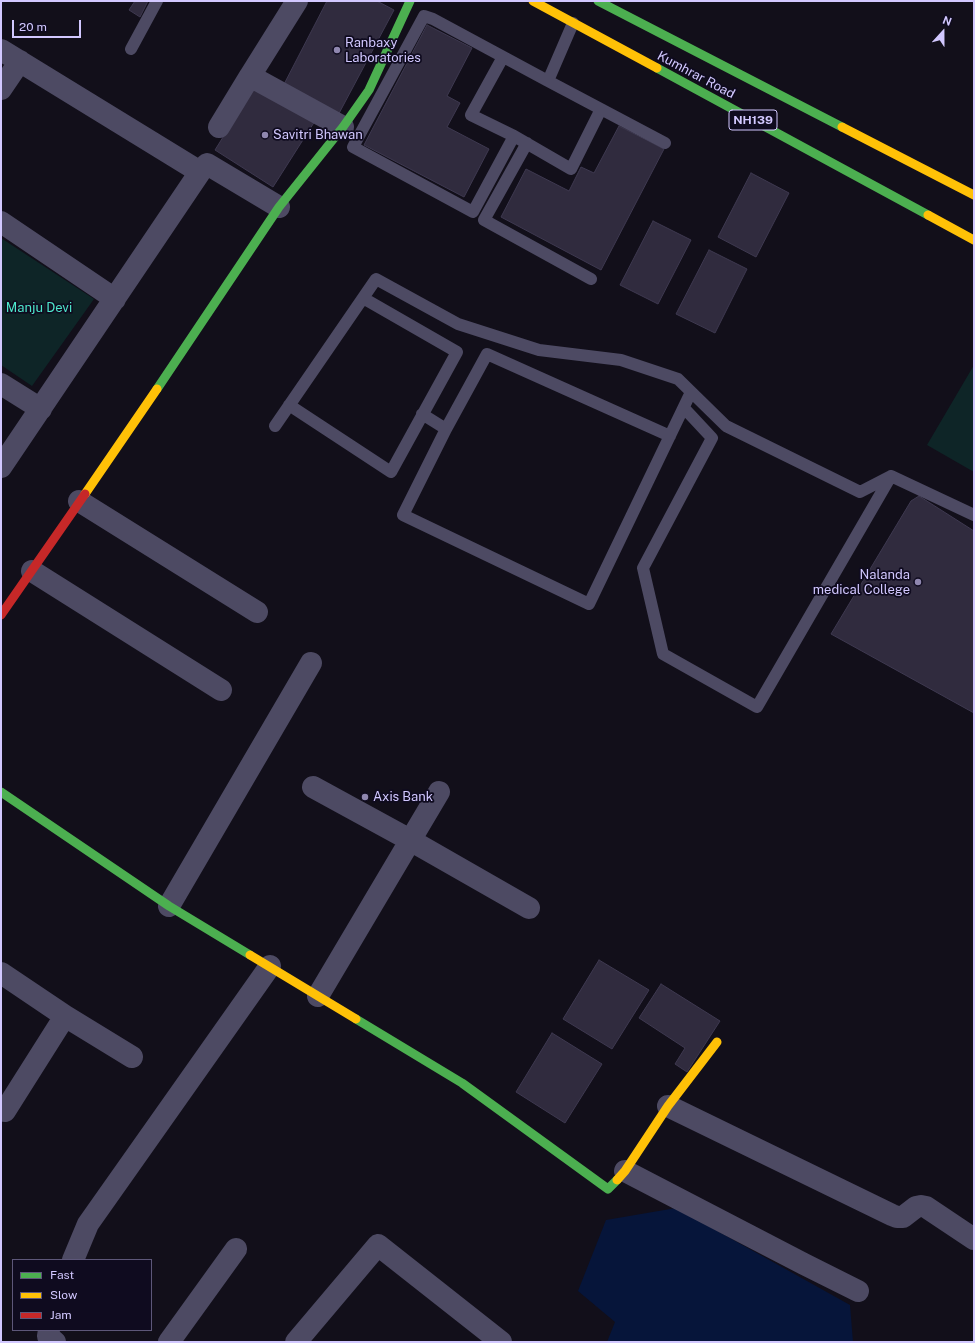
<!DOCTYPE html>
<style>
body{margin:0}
#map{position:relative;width:975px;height:1343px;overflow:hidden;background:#120f1a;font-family:"Public Sans",sans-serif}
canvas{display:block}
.frame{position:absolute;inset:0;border:2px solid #d2c8ff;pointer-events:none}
.legend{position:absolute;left:12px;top:1259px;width:140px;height:72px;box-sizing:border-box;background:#0f0b1f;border:1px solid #5d5779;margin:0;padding:5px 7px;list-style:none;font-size:12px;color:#d2c8ff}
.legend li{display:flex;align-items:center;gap:8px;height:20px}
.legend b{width:20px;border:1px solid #5d5779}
.north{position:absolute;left:923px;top:12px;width:40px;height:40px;-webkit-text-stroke:3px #0f0b1f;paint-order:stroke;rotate:21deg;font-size:11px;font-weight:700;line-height:16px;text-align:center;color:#d2c8ff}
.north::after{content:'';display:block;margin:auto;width:14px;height:18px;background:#d2c8ff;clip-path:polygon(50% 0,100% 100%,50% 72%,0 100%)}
.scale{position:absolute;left:12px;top:20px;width:69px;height:18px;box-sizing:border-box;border:2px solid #d2c8ff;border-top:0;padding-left:5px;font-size:12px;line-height:14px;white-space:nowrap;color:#d2c8ff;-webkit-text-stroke:3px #0f0b1f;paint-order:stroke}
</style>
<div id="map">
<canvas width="975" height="1343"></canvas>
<div class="frame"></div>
<ul class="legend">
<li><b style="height:5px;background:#4caf50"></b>Fast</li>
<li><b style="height:5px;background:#ffc107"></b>Slow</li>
<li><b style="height:5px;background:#c62828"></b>Jam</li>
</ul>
<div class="north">N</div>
<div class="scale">20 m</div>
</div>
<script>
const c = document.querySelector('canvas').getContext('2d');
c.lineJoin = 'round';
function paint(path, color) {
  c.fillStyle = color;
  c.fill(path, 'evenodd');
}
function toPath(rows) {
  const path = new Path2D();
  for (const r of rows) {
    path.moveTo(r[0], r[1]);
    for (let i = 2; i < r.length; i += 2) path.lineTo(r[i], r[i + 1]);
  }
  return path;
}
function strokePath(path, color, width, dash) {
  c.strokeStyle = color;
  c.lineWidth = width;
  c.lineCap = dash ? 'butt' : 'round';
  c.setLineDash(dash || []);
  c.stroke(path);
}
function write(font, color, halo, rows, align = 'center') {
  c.font = font + ' "Public Sans",sans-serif';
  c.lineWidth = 3.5;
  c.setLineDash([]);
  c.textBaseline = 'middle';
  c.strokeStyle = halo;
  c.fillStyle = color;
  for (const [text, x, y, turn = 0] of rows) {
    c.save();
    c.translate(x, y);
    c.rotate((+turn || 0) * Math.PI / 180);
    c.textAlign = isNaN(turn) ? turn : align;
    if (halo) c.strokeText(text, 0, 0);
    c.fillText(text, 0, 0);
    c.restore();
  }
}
const green = toPath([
 [1,238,94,299,32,386,1,365],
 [974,365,974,472,927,445]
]);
const water = toPath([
 [676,1208,850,1305,853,1342,607,1342,615,1322,578,1291,606,1220]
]);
const building = toPath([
 [135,1,148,1,140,17,129,10,135,1],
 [327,1,377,1,394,10,336,119,281,90,327,1],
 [427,25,472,48,447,96,460,103,447,127,489,149,464,197,364,145,427,25],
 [256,84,315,121,273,187,215,150,256,84],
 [619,126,664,149,601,270,501,217,526,169,569,191,581,167,594,173,619,126],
 [751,173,789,193,756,257,718,237,751,173],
 [653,221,691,240,658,304,620,285,653,221],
 [709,250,747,269,715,333,676,314,709,250],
 [919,496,974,531,974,713,831,634,911,501,919,496],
 [599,960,649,990,612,1049,563,1019,599,960],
 [661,984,720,1021,687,1072,675,1064,685,1048,639,1018,661,984],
 [552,1033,602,1064,565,1123,516,1092,552,1033]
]);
const lane = toPath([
 [131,49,157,1],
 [503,57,471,115,514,136,571,169,601,109],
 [548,81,665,143],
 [514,136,473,212,353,147,424,16,433,19,548,81,573,23],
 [527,143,484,220,591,279],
 [289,405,391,472,457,352,363,298],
 [684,408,712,438,643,568,663,654,757,707,891,476],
 [422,414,446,429],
 [275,426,376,279,458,324,539,350,621,360,678,379,726,426,860,492,891,476],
 [670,436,487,354,446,429,403,515,589,604,691,392],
 [891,476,974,515]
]);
const street = toPath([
 [297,1,250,76,343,127],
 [1,50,200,172,1,467],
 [1,89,20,61],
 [219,127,250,76],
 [200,172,207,164,279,207],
 [1,222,115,299],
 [1,384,41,409],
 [79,501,257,612],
 [32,571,221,690],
 [313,787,410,840,529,908],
 [169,906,311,663],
 [1,973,65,1016,5,1111],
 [318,996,439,792],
 [65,1016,132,1057],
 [668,1106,892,1215,897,1217,903,1217,916,1207,921,1206,926,1207,974,1239],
 [625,1171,804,1264,858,1291],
 [73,1260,88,1224,270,966],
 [49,1330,48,1336,55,1342],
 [169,1342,236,1249],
 [296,1342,378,1245,501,1342]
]);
const fast = toPath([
 [598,1,842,127],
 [657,68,928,215],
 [157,389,279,207,343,127,369,90,410,1],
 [1,792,169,906,250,955],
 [356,1019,462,1083,608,1189,617,1180]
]);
const slow = toPath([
 [533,1,657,68],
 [842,127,974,195],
 [928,215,974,240],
 [85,494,157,389],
 [250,955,356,1019],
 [617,1180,625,1171,668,1106,717,1042]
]);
const jam = toPath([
 [1,615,85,494]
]);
const markers = [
 [337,50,4,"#8f87af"],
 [265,135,4,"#8f87af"],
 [918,582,4,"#8f87af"],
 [365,797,4,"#8f87af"]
];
const shields = [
 [753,120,48]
];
const shieldNames = [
 ["NH139",753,120]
];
const poiNames = [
 ["Ranbaxy",345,43],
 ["Laboratories",345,58],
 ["Savitri Bhawan",273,135],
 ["Nalanda",910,575,"right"],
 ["medical College",910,590,"right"],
 ["Axis Bank",373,797]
];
const streetNames = [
 ["Kumhrar Road",696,75,28]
];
const parkNames = [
 ["Manju Devi",39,308]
];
paint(green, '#0e2527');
paint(water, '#06153a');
paint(building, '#302b3e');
strokePath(building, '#3e3950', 1);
strokePath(lane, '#4d4a63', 12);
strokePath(street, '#4d4a63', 22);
strokePath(fast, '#4caf50', 9);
strokePath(slow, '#ffc107', 9);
strokePath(jam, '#c62828', 9);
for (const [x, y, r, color] of markers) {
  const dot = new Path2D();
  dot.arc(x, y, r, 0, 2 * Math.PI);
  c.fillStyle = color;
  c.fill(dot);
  strokePath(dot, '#0f0b1f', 1.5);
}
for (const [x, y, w] of shields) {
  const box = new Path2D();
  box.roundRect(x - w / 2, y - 10, w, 20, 3);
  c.fillStyle = '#0f0b1f';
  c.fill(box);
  strokePath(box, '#d2c8ff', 1);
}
write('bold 12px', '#d2c8ff', null, shieldNames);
write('13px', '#d2c8ff', '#0f0b1f', poiNames, 'left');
write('13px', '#d2c8ff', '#0f0b1f', streetNames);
write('13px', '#4de6cb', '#0f0b1f', parkNames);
</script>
